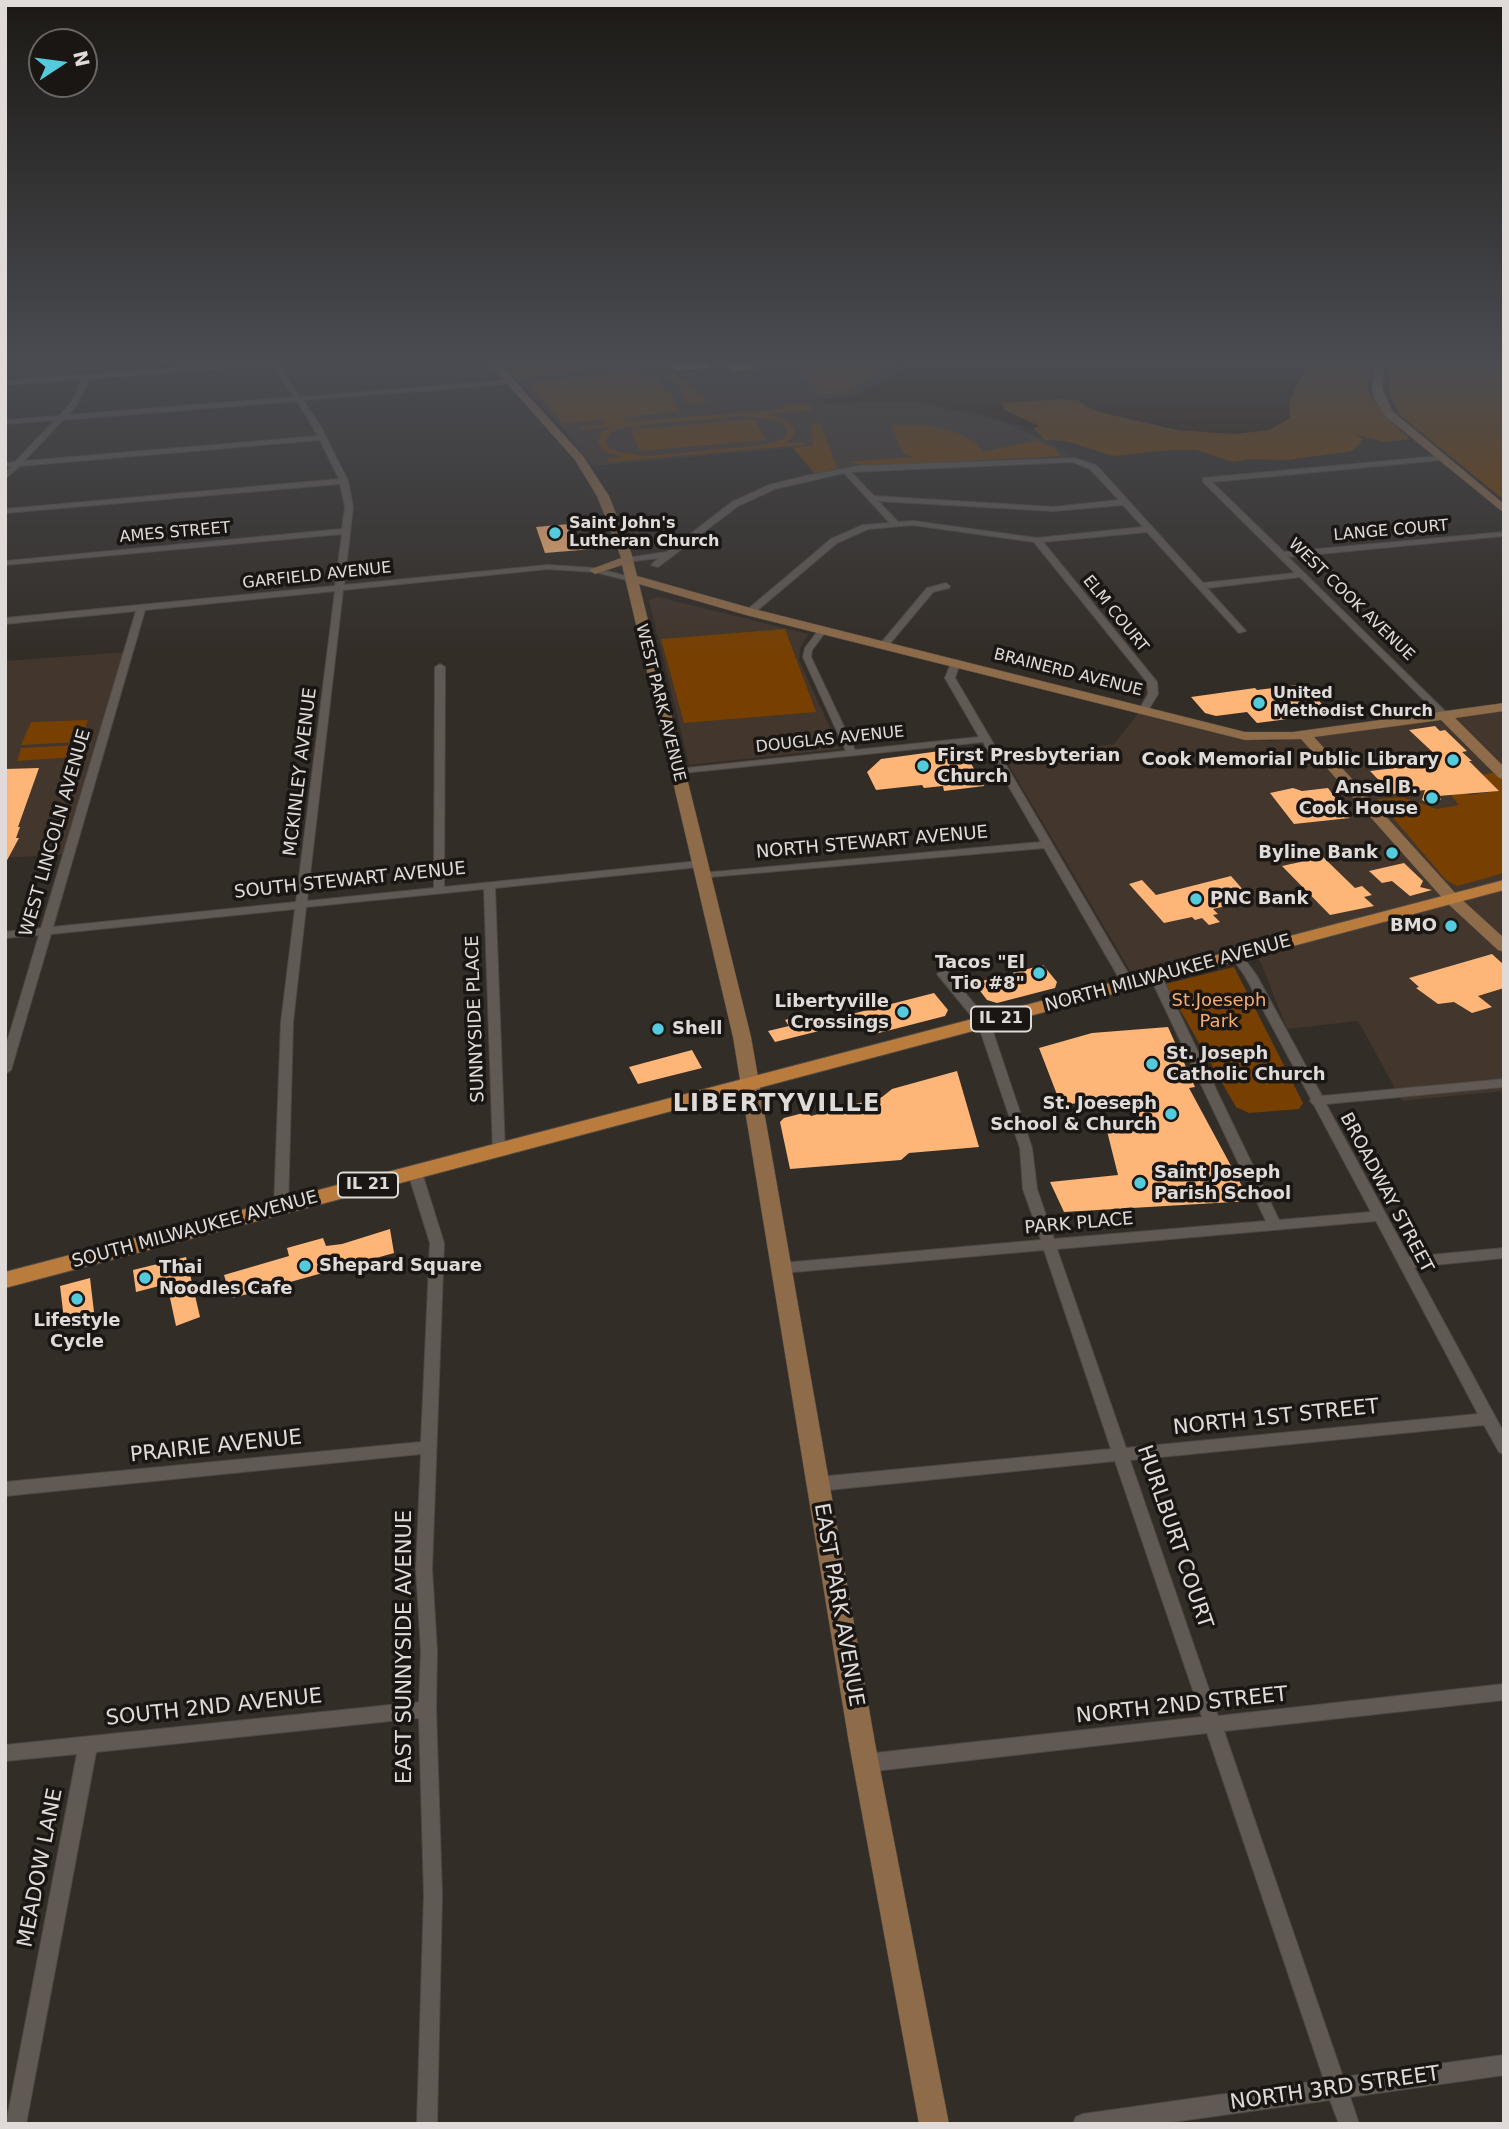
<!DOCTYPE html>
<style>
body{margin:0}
#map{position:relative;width:1509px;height:2129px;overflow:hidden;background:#332d27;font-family:"DejaVu Sans",sans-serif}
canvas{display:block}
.frame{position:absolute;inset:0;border:7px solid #e0dbd8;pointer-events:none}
.north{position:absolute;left:28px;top:28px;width:70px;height:70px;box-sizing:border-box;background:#191613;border:2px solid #696562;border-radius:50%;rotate:77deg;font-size:19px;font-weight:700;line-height:28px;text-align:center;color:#e0dbd8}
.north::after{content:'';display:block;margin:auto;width:24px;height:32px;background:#54cadd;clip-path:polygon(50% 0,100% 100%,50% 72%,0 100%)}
</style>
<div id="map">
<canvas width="1509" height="2129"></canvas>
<div class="frame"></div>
<div class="north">N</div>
</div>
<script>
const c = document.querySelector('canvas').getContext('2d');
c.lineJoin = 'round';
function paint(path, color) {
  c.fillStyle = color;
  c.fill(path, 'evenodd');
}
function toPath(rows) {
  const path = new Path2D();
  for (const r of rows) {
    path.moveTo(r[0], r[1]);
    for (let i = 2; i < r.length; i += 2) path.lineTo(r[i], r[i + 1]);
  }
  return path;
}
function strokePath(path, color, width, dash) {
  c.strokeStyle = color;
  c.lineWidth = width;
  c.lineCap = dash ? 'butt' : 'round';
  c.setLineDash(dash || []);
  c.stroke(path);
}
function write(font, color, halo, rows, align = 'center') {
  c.font = font + ' "DejaVu Sans",sans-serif';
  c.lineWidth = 7;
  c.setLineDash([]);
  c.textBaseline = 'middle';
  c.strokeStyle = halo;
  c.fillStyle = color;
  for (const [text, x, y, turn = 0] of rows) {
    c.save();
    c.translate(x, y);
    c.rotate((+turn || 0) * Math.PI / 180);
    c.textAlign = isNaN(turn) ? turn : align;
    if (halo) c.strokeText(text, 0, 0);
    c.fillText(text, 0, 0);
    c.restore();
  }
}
const built = toPath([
 [498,360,887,360,937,407,999,421,1042,439,1068,453,1069,457,856,466,814,473,793,448,593,466,560,425],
 [658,597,808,634,800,648,799,660,840,749,689,765,649,600],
 [128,652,68,854,5,858,5,661],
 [1140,711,1252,740,1272,741,1504,711,1504,1091,1402,1101,1358,1021,1287,1029,1261,963,1247,944,1132,974,1004,757,1114,744]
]);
const green = toPath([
 [499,360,605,360,607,363,598,370,525,378,512,375],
 [803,360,879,360,885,370,848,391,823,395,795,368,804,364],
 [1299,360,1373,360,1375,364,1368,379,1368,392,1384,415,1410,439,1384,442,1354,434,1362,438,1362,442,1352,451,1287,460,1251,459,1233,462,1196,450,1171,450,1113,456,1066,441,1045,440,1033,428,1038,426,1003,410,1003,403,1058,399,1078,400,1087,407,1120,417,1178,430,1234,434,1269,430,1291,418,1289,403,1305,368],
 [1389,360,1504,360,1504,500,1400,415,1389,394],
 [630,371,657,378,664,390,671,392,679,411,623,418,625,422,785,409,784,405,806,404,812,406,813,410,768,414,783,419,794,427,794,436,785,443,803,442,804,445,609,462,607,459,623,457,608,453,598,444,600,434,610,427,580,430,579,427,604,424,602,420,621,418,563,423,531,388,534,383,528,386,540,381],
 [740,416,775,420,785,425,788,432,783,439,764,445,646,456,617,452,609,448,605,441,612,432,631,426],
 [667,373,690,381,685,382,709,401,697,405,687,403,675,380,662,375],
 [754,419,766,440,640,451,630,430],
 [820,423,837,468,815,474,793,448,813,445,811,425],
 [891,425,925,425,950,430,974,441,983,452,1037,440,1056,450,1060,456,868,466,848,462,913,457,903,453],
 [785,629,816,712,684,723,661,639],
 [88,720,80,742,21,745,31,722],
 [79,745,76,757,17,761,21,748],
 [1497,772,1504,779,1504,873,1457,886,1446,880,1377,799,1403,797,1437,809,1459,805,1450,794,1463,792,1469,795,1498,791,1482,775],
 [1234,967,1303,1103,1299,1109,1249,1113,1236,1107,1165,984]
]);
const water = toPath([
 [890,360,1299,360,1304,368,1289,403,1290,418,1269,430,1234,434,1178,430,1095,411,1078,400,1058,399,1003,403,1004,410,1039,426,1032,429,978,413,914,401,825,404,823,399,853,396,867,390,907,367]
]);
const building = toPath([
 [670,360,709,360,709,368,675,370],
 [725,360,749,360,755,369,732,371],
 [569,524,575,540,589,539,593,549,545,553,536,527],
 [1305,684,1330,714,1304,716,1297,709,1288,719,1257,723,1247,712,1216,716,1205,713,1191,697,1255,688,1257,690],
 [1435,726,1440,731,1445,730,1467,751,1462,752,1472,761,1469,761,1499,791,1438,796,1441,799,1433,806,1422,800,1425,790,1392,794,1370,771,1437,763,1435,760,1440,759,1409,730],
 [962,748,984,786,944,791,943,786,924,788,922,785,876,790,867,772,881,759],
 [39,768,18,827,20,827,16,838,19,838,5,864,5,769],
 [1293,788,1302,791,1328,788,1350,818,1294,824,1270,793],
 [1323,857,1355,888,1362,886,1372,895,1364,897,1374,906,1330,915,1282,866],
 [1404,863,1423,881,1420,887,1432,890,1410,896,1392,881,1382,883,1369,871],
 [1231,876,1252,900,1213,909,1218,914,1213,915,1220,922,1209,925,1202,918,1195,920,1192,917,1164,923,1129,884,1142,880,1156,895],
 [1492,954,1504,965,1504,988,1478,996,1492,1007,1472,1013,1454,1002,1438,1004,1416,988,1419,987,1409,978],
 [1043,965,1057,982,1055,988,997,1003,987,1000,974,983],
 [934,993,948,1010,945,1016,875,1034,865,1032,852,1014],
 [795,1017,800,1023,820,1018,827,1029,775,1042,768,1031,789,1026,785,1020],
 [1168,1027,1195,1087,1189,1088,1250,1201,1064,1212,1050,1182,1118,1175,1107,1131,1144,1130,1136,1107,1114,1099,1061,1105,1039,1048,1092,1033],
 [692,1050,702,1068,638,1084,629,1067],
 [957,1071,979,1147,909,1153,901,1160,790,1169,780,1122,784,1118,807,1112,811,1116,882,1097,892,1089],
 [390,1229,394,1253,233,1298,233,1287,228,1288,224,1275,289,1256,287,1248,323,1238,326,1246,342,1244],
 [186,1257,200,1317,176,1326,167,1284,136,1292,133,1270],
 [90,1278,94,1312,64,1319,60,1286]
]);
const street = toPath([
 [251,362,273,364,281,369,300,397,510,380,513,382,510,384,303,400,319,423,348,481,353,507,344,585,548,565,595,568,634,578,630,581,595,572,548,569,343,590,307,901,434,888,435,667,440,664,445,667,444,887,699,861,704,864,699,867,495,888,505,1152,499,1156,493,1152,484,889,306,907,293,1022,288,1208,286,1211,281,1213,276,1211,274,1208,281,1022,295,909,51,934,11,1070,5,1074,5,1049,39,935,5,938,5,932,41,928,136,611,5,624,5,618,335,586,342,534,5,565,5,561,342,529,345,507,340,484,5,513,5,509,339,479,320,440,20,466,5,479,5,472,11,467,5,467,5,463,15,462,55,420,5,424,5,420,59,416,72,402,81,379,5,385,5,381,251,362],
 [251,366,271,368,277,371,294,397,68,415,78,403,88,379,251,366],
 [297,401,318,436,24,461,63,420,297,401],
 [335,591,296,902,53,927,145,610,335,591],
 [1439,456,1443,458,1442,460,1212,482,1284,552,1504,532,1504,536,1288,557,1447,713,1449,715,1444,718,1441,717,1300,577,1207,588,1246,631,1239,633,1147,532,1043,542,1157,682,1158,694,1147,712,1144,713,1139,710,1148,694,1147,682,1034,542,913,525,868,529,837,543,753,614,747,614,747,610,831,539,863,525,890,523,844,473,775,489,738,506,658,567,651,565,659,558,626,562,622,560,626,558,667,552,732,502,769,485,805,476,858,466,1074,458,1096,465,1203,583,1295,573,1203,482,1203,478,1439,456],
 [1073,462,1090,469,1119,500,1053,507,874,496,851,472,1073,462],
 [878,501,1053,511,1123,505,1143,527,1037,538,913,521,898,522,878,501],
 [946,583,950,586,949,588,933,592,887,647,881,647,881,643,927,588,946,583],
 [823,627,827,630,812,650,811,657,855,750,979,737,945,678,952,661,958,661,960,663,955,678,1135,985,1133,988,1129,989,1123,985,1044,848,698,878,697,876,702,873,1041,842,983,742,673,774,673,770,677,769,846,751,803,657,805,648,820,628,823,627],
 [1237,953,1241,954,1257,976,1322,1096,1504,1079,1504,1087,1326,1104,1409,1257,1504,1248,1504,1258,1414,1267,1504,1433,1504,1454,1499,1452,1484,1425,1130,1460,1218,1716,1504,1684,1504,1700,1224,1731,1343,2077,1504,2055,1504,2075,1350,2097,1359,2124,1339,2124,1330,2100,1158,2124,1073,2124,1076,2117,1083,2114,1324,2080,1207,1733,866,1772,860,1769,857,1763,860,1757,866,1754,1202,1717,1115,1461,818,1491,812,1489,810,1484,812,1479,818,1477,1111,1449,1044,1250,782,1273,777,1272,775,1268,777,1264,782,1263,1041,1240,1023,1189,1020,1148,978,1024,937,974,943,970,947,971,990,1023,1032,1148,1037,1189,1054,1239,1266,1221,1150,977,1156,973,1162,977,1279,1220,1371,1212,1314,1105,1310,1101,1311,1099,1245,976,1231,956,1237,953],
 [1376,1221,1478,1414,1126,1448,1057,1249,1376,1221],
 [415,1168,420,1170,422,1173,444,1243,432,1569,437,1651,436,1709,442,1895,437,2124,417,2124,424,1895,419,1718,96,1752,26,2124,6,2124,77,1754,5,1761,5,1745,419,1702,421,1651,416,1569,421,1454,5,1496,5,1482,421,1442,430,1243,408,1173,410,1170,415,1168]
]);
const secondary = toPath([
 [486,360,496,360,583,456,609,496,631,552,637,576,754,609,1245,732,1293,732,1504,703,1504,711,1455,718,1504,767,1504,779,1499,778,1441,720,1314,737,1458,896,1504,938,1504,952,1498,950,1446,902,1301,739,1245,740,746,615,639,584,751,1037,875,1743,949,2124,919,2124,849,1743,733,1037,622,565,595,574,589,570,621,558,619,552,597,496,575,460,486,360],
 [1375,360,1385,360,1382,388,1392,411,1504,504,1504,513,1384,415,1374,398,1372,388,1375,360]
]);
const primary = toPath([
 [1504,880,1504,890,5,1288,5,1272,1504,880]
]);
const markers = [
 [555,533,7,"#54cadd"],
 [1259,703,7,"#54cadd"],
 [1453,760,7,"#54cadd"],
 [923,766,7,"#54cadd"],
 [1432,798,7,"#54cadd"],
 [1392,853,7,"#54cadd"],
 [1196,899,7,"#54cadd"],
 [1451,926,7,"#54cadd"],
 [1039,973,7,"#54cadd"],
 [903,1012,7,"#54cadd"],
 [658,1029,7,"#54cadd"],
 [1152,1064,7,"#54cadd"],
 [1171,1114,7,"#54cadd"],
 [1140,1183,7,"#54cadd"],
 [305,1266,7,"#54cadd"],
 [145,1278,7,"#54cadd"],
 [77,1299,7,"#54cadd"]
];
const farPoinames = [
 ["Saint John's",569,524],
 ["Lutheran Church",569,542],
 ["United",1273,694],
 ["Methodist Church",1273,712]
];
const farStreetnames = [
 ["LANGE COURT",1391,531,-5],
 ["AMES STREET",175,533,-5],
 ["GARFIELD AVENUE",317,576,-6],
 ["WEST COOK AVENUE",1351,600,44],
 ["ELM COURT",1115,614,51],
 ["BRAINERD AVENUE",1068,673,14],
 ["WEST PARK AVENUE",660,703,76],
 ["DOUGLAS AVENUE",830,740,-6]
];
const shields = [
 [1001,1019,60],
 [368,1185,60]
];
const shieldNames = [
 ["IL 21",1001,1019],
 ["IL 21",368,1185]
];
const poiNames = [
 ["First Presbyterian",937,756],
 ["Church",937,777],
 ["Cook Memorial Public Library",1439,760,"right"],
 ["Ansel B.",1418,788,"right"],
 ["Cook House",1418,809,"right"],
 ["Byline Bank",1378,853,"right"],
 ["PNC Bank",1210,899],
 ["BMO",1437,926,"right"],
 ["Tacos \"El",1025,963,"right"],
 ["Tio #8\"",1025,984,"right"],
 ["Libertyville",889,1002,"right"],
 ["Crossings",889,1023,"right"],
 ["Shell",672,1029],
 ["St. Joseph",1166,1054],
 ["Catholic Church",1166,1075],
 ["St. Joeseph",1157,1104,"right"],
 ["School & Church",1157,1125,"right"],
 ["Saint Joseph",1154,1173],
 ["Parish School",1154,1194],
 ["Shepard Square",319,1266],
 ["Thai",159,1268],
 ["Noodles Cafe",159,1289],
 ["Lifestyle",77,1321,"center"],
 ["Cycle",77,1342,"center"]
];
const streetNames = [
 ["MCKINLEY AVENUE",301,772,-83],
 ["WEST LINCOLN AVENUE",56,833,-74],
 ["NORTH STEWART AVENUE",872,843,-5],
 ["SOUTH STEWART AVENUE",350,881,-6],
 ["NORTH MILWAUKEE AVENUE",1168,974,-15],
 ["SUNNYSIDE PLACE",476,1019,-92],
 ["BROADWAY STREET",1386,1193,62],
 ["PARK PLACE",1079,1224,-5],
 ["SOUTH MILWAUKEE AVENUE",195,1230,-15]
];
const parkNames = [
 ["St.Joeseph",1219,1001],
 ["Park",1219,1022]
];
const nearStreetnames = [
 ["NORTH 1ST STREET",1276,1418,-6],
 ["PRAIRIE AVENUE",216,1447,-6],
 ["HURLBURT COURT",1174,1537,71],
 ["EAST PARK AVENUE",838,1605,80],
 ["EAST SUNNYSIDE AVENUE",406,1647,-90],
 ["NORTH 2ND STREET",1182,1706,-6],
 ["SOUTH 2ND AVENUE",214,1708,-6],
 ["MEADOW LANE",41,1868,-79],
 ["NORTH 3RD STREET",1335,2089,-8]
];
const districtNames = [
 ["LIBERTYVILLE",777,1105]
];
paint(built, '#42362d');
paint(green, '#774001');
paint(water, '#2e1905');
paint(building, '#feb578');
strokePath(street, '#4e4844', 2);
strokePath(secondary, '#4e4844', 1);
strokePath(primary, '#4e4844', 2);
paint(street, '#615a54');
paint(secondary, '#8e6b49');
paint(primary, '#ba7c3d');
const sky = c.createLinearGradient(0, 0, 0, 658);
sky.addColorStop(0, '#1c1915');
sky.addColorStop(0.55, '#4a4c52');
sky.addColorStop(1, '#4a4c5200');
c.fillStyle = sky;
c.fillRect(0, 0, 1509, 658);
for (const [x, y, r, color] of markers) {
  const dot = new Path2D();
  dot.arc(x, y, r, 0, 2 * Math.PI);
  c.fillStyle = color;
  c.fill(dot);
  strokePath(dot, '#191613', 2.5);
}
write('bold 16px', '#e0dbd8', '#191613', farPoinames, 'left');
write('16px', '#e0dbd8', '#191613', farStreetnames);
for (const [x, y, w] of shields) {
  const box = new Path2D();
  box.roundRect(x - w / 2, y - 12.5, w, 25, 5);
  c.fillStyle = '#191613';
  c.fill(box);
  strokePath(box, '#e0dbd8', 2);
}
write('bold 16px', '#e0dbd8', null, shieldNames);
write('bold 18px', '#e0dbd8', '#191613', poiNames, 'left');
write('18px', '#e0dbd8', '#191613', streetNames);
write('18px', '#f7ad70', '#191613', parkNames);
write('21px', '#e0dbd8', '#191613', nearStreetnames);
c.letterSpacing = '2px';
write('bold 24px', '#e0dbd8', '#191613', districtNames);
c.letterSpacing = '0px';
</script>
